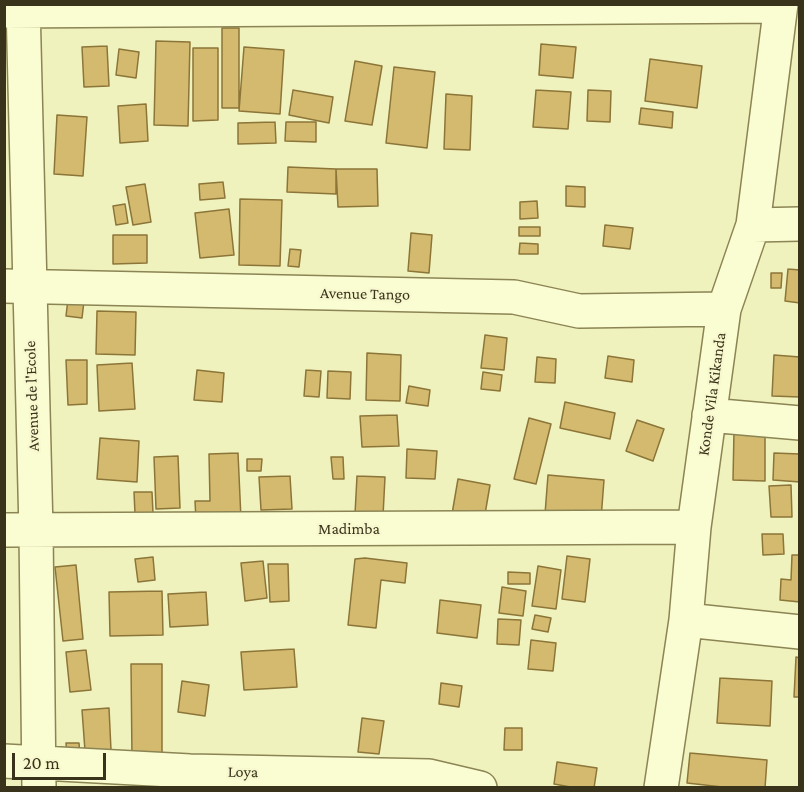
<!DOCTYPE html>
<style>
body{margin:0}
#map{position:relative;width:804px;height:792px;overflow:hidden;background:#f0f2bd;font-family:"Crimson Pro",serif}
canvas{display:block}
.frame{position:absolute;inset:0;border:6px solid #39331b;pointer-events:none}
.scale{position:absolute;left:12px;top:753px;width:94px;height:27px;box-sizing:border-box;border:3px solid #39331b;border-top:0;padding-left:8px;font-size:18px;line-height:21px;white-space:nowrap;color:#39331b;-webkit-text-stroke:4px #f7f8cd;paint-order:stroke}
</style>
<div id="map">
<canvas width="804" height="792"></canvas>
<div class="frame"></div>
<div class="scale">20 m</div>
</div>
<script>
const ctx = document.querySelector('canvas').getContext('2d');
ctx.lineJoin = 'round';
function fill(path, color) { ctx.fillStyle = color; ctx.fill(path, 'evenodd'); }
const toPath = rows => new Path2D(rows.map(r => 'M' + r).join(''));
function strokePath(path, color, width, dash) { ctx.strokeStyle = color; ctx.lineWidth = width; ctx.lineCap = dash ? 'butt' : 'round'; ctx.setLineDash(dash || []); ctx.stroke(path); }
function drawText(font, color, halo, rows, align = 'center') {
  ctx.font = font + ' "Crimson Pro",serif'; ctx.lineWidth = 4.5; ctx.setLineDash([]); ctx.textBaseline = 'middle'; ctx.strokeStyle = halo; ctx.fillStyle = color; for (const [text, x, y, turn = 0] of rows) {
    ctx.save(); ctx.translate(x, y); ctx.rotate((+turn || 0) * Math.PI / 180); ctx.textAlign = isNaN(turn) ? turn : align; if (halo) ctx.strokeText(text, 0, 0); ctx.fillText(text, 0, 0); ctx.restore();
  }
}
const building = toPath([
 [222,28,239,28,239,108,222,108,222,28],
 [156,41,190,42,188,126,154,125,156,41],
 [541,44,576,47,573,78,539,75,541,44],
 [107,46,109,86,84,87,82,47,107,46],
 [244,47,284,50,280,114,239,111,244,47],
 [193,48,218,48,218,120,193,121,193,48],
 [119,49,139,52,136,78,116,75,119,49],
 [650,59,702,66,697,108,645,101,650,59],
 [355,61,382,66,372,125,345,121,355,61],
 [394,67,435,72,427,148,386,143,394,67],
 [293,90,333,97,329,123,289,115,293,90],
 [536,90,571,92,568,129,533,127,536,90],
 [588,90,611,91,610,122,587,121,588,90],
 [446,94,472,96,470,150,444,149,446,94],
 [146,104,148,141,120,143,118,106,146,104],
 [641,108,673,112,672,128,639,124,641,108],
 [57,115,87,117,83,176,54,174,57,115],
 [275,122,276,143,238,144,238,123,275,122],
 [286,122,316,122,316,142,285,141,286,122],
 [288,167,336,169,336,194,287,192,288,167],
 [336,169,377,169,378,206,338,207,336,169],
 [223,182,225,198,200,200,199,184,223,182],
 [145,184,151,222,133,225,126,187,145,184],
 [566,186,585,187,585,207,566,206,566,186],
 [240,199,282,200,280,266,239,265,240,199],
 [537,201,538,218,520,219,520,202,537,201],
 [125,204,128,223,116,225,113,206,125,204],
 [229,209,234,255,200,258,195,213,229,209],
 [605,225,633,228,630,249,603,246,605,225],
 [519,227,540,227,540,236,519,236,519,227],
 [411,233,432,235,429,273,408,271,411,233],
 [113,235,147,235,147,263,113,264,113,235],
 [520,243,538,244,538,254,519,254,520,243],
 [290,249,301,250,299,267,288,266,290,249],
 [788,269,800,270,800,303,785,301,788,269],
 [771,273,782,273,781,288,771,288,771,273],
 [68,299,84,301,82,318,66,316,68,299],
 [97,311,136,312,135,355,96,354,97,311],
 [485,335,507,338,504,370,481,368,485,335],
 [367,353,401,355,400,401,366,400,367,353],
 [774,355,800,357,800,397,772,396,774,355],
 [608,356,634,360,632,382,605,378,608,356],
 [537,357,556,359,555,383,535,382,537,357],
 [66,360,87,360,87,404,68,405,66,360],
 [132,363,135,409,99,411,97,365,132,363],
 [197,370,224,373,222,402,194,400,197,370],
 [306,370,321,371,319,397,304,396,306,370],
 [328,371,351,372,350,399,327,398,328,371],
 [483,372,502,375,500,391,481,389,483,372],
 [409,386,430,390,428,406,406,403,409,386],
 [565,402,615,413,610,439,560,428,565,402],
 [397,415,399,446,362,447,360,416,397,415],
 [529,418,551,424,536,484,514,479,529,418],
 [637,420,664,429,653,461,626,451,637,420],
 [734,431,765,432,765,481,733,480,734,431],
 [100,438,139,441,137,482,97,479,100,438],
 [407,449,437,451,435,479,406,478,407,449],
 [238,453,241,519,196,520,195,501,210,501,209,454,238,453],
 [774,453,800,454,800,482,773,480,774,453],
 [178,456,180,508,156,509,154,457,178,456],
 [331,457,343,457,344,479,333,479,331,457],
 [247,459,262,459,261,471,247,471,247,459],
 [548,475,604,480,601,519,545,514,548,475],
 [290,476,292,509,261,510,259,477,290,476],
 [357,476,385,477,383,516,355,514,357,476],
 [458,479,490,485,484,520,452,514,458,479],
 [791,485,792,517,771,517,769,486,791,485],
 [134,492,152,492,153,513,135,514,134,492],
 [762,534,783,534,784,554,763,555,762,534],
 [792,555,800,555,800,602,780,600,781,579,791,580,792,555],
 [567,556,590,559,585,602,562,599,567,556],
 [153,557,155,580,138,582,135,559,153,557],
 [365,558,407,563,405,583,381,580,376,628,348,625,355,559,365,558],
 [263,561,267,598,245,601,241,563,263,561],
 [268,564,288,564,289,601,270,602,268,564],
 [76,565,83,639,63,641,55,567,76,565],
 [538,566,561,570,556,609,532,606,538,566],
 [508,572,530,573,530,584,508,584,508,572],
 [502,587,526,591,523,616,499,613,502,587],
 [162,591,163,635,110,636,109,592,162,591],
 [206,592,208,625,170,627,168,594,206,592],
 [440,600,481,605,477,638,437,633,440,600],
 [535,615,551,618,548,632,532,629,535,615],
 [498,619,521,620,519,645,497,644,498,619],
 [531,640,556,643,553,671,528,669,531,640],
 [294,649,297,687,244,690,241,652,294,649],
 [86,650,91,690,70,692,66,652,86,650],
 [796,657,800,658,800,697,794,697,796,657],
 [131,664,162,664,162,760,132,760,131,664],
 [720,678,772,681,770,726,717,723,720,678],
 [182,681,209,685,205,716,178,712,182,681],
 [441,683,462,686,459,707,439,704,441,683],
 [109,708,111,750,85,751,82,710,109,708],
 [362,718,384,721,379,754,358,752,362,718],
 [505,728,522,728,522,750,504,750,505,728],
 [66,743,79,743,80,756,67,756,66,743],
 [690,753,767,760,765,788,731,788,687,783,690,753],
 [557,762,597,768,594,788,576,788,554,784,557,762]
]);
const minor = toPath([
 [23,4,36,531,39,788],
 [4,11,780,6],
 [753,225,800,224],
 [4,286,514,297,579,311,724,309],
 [709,415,800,423],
 [4,530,694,527],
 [686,620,800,632],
 [4,761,190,771,429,776,480,788],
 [661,788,686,620,694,527,724,309,753,225,781,4]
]);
const streetNames = [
 ["Avenue Tango",365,294,1],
 ["Konde Vila Kikanda",712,394,-82],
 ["Avenue de l'Ecole",32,396,-92],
 ["Madimba",349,529],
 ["Loya",243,772,1]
];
fill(building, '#d3ba6f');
strokePath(building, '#8c7538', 1.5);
strokePath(minor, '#8b8454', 36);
strokePath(minor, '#fafcd1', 33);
drawText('16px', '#39331b', '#f7f8cd', streetNames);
</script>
